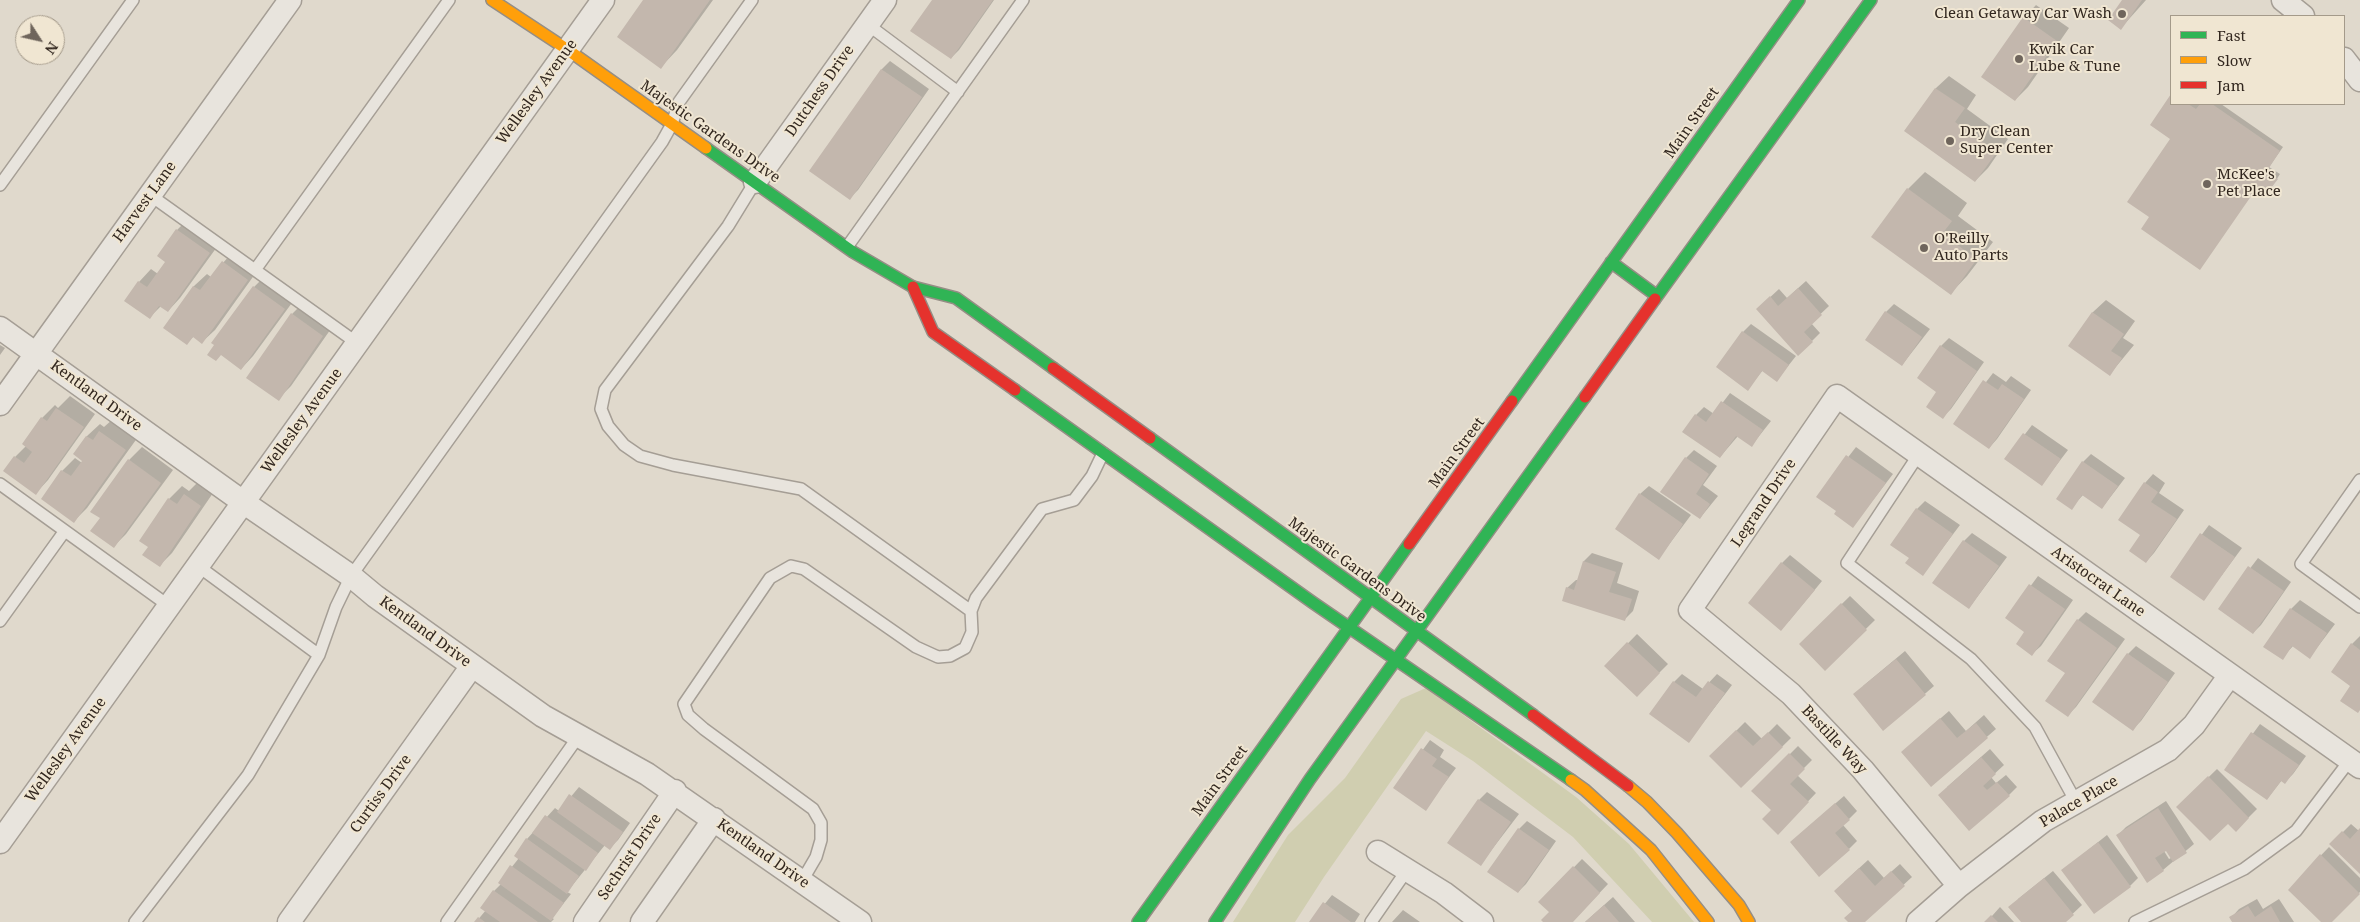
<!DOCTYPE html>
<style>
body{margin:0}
#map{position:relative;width:2360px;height:922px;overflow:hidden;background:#e0d9cc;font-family:"Noto Serif",serif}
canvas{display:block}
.legend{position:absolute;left:2170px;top:15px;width:175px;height:90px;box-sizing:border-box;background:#f0e6d2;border:1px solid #a49a8a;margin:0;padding:6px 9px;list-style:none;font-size:15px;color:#32271f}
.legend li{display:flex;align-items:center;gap:10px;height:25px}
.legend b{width:25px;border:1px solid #a49a8a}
.north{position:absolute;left:15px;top:15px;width:50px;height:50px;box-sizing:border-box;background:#f0e6d2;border:1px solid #a49a8a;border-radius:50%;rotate:125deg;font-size:14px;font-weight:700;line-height:20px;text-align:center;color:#32271f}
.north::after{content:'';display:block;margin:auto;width:18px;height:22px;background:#6f655c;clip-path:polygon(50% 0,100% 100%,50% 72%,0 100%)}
</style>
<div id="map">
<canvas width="2360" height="922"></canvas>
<ul class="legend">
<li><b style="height:6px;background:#30b455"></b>Fast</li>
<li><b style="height:6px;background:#ff9f0a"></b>Slow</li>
<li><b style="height:6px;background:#e5322d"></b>Jam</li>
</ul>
<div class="north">N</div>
</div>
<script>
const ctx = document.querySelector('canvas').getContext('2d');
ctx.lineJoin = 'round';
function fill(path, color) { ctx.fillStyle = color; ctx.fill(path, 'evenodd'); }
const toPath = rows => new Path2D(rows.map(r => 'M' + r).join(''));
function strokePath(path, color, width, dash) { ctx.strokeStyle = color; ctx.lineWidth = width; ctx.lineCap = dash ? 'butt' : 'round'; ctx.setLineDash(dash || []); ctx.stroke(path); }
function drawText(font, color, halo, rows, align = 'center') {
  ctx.font = font + ' "Noto Serif",serif'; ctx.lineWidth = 4; ctx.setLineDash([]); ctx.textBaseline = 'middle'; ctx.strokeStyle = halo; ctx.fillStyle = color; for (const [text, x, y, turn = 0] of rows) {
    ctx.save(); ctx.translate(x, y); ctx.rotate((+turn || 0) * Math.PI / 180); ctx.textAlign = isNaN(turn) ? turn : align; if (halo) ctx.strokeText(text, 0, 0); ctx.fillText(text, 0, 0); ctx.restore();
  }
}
const green = toPath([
 [1426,688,1576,797,1629,844,1694,922,1652,922,1573,837,1473,761,1426,731,1324,877,1295,922,1233,922,1288,835,1345,778,1401,699]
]);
const shadow = toPath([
 [645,0,713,0,677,50,661,67],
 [933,0,994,0,959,50,951,58],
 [2124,0,2146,0,2121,28],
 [2036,5,2069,28,2028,87,2015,100,2024,18],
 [890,61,929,89,858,190,850,198,811,171,882,69],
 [1949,76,1976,95,1967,109,2008,139,1988,168,1975,181,1906,131,1936,88],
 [2171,96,2171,104,2200,105,2221,104,2283,147,2269,167,2280,174,2269,191,2256,188,2151,217,2172,139,2151,125],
 [1925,172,1967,203,1958,216,1993,242,1967,276,1951,293,1908,189],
 [190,217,222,240,180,298,168,311,161,306,150,317,139,282,151,269,158,274,167,261,159,256,177,230],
 [235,249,260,267,215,330,202,342,194,336,187,343,165,328,194,286,207,274,211,277],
 [267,274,297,296,253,356,241,369,213,343,254,287],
 [1806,281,1829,306,1811,323,1820,333,1812,341,1766,301,1779,289,1787,298],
 [2106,300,2135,321,2123,338,2134,345,2110,374,2070,346,2093,312],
 [305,301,335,323,291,386,278,399,292,314],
 [1894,304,1930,329,1902,365,1886,312],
 [1751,324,1796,356,1777,380,1763,370,1748,389,1743,332],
 [1949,338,1984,362,1951,409,1943,417,1938,391,1941,346],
 [0,345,5,348,0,355],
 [1993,373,2006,382,2011,376,2031,390,1997,439,1989,448,1954,424],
 [1730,393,1771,421,1752,445,1738,436,1720,457,1696,415,1704,407,1714,414],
 [70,396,95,414,48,480,36,493,15,457,26,446,42,418,55,405,58,408],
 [113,419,138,437,87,508,74,521,43,498,62,471,75,458,82,463,84,461,75,454,87,436,100,424,104,427],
 [2032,425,2068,450,2042,484,2006,459],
 [142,447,173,470,126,534,113,547,102,518,129,460],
 [1856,447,1893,474,1853,526,1838,511,1818,496],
 [1694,450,1717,466,1703,485,1718,496,1700,518,1686,458],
 [2091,454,2125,478,2102,508,2083,495,2071,508,2083,462],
 [2153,474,2165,483,2159,493,2184,510,2154,553,2146,562,2142,535,2145,483],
 [198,482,213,493,172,553,159,566,149,547,169,499,182,486,189,491],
 [1649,486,1691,515,1659,558,1640,494],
 [1925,501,1960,525,1923,574,1911,558,1917,509],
 [2209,525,2242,548,2204,599,2171,576],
 [1972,533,2007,557,1969,608,1964,541],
 [1592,553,1623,563,1617,583,1639,591,1633,611,1624,620,1567,588,1576,580,1578,580,1584,561],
 [1790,555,1822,581,1789,621,1782,563],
 [2258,558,2291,582,2261,625,2253,633,2219,609],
 [2038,576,2073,600,2041,646,2032,654,2026,631,2007,618],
 [1850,596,1875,620,1825,669,1801,644],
 [2300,600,2335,624,2310,657,2293,646,2282,658,2265,646,2291,609],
 [2086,612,2125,639,2076,707,2068,715,2067,673,2078,620],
 [1637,634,1668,664,1637,695,1606,666],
 [2360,636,2360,709,2352,685,2352,644],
 [2136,646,2175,673,2141,721,2133,729,2128,654],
 [1905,651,1934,686,1884,729,1863,686],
 [1682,674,1703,689,1717,674,1732,685,1689,741,1674,682],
 [1949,711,1966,731,1984,715,1996,729,1931,785,1911,744],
 [1745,722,1762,739,1777,724,1791,738,1741,787,1711,756],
 [2260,724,2306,756,2293,774,2285,782,2282,780,2267,799,2226,770],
 [1430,740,1444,750,1440,757,1456,768,1425,809,1395,788],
 [1798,746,1812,760,1797,775,1816,793,1778,833,1772,810,1753,791],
 [1990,749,2004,765,1991,777,1996,783,2006,775,2017,787,2009,795,1947,787],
 [2217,769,2257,809,2236,830,2228,822,2178,807],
 [579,787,630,823,618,840,610,848,605,845,567,892,571,894,552,918,554,919,551,922,476,922,486,910,494,891,501,884,499,883,519,858,527,839,555,808,559,811],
 [1487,792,1519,814,1480,865,1479,800],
 [1844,796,1857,811,1843,825,1857,841,1849,849,1800,834],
 [2166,801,2194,844,2163,870,2118,835,2126,827],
 [2166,849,2171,858,2169,859,2164,851],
 [1527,821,1556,841,1526,884,1518,892,1519,829],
 [2351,824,2359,831,2360,830,2360,873,2331,844],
 [2107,835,2138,878,2130,886,2063,870],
 [2329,847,2360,878,2360,892,2330,922,2323,922,2304,873],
 [1582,859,1608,884,1572,922,1544,922,1551,912,1540,902],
 [1868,860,1884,878,1900,864,1912,877,1863,922,1849,922,1854,911,1844,882],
 [2053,871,2082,905,2064,922,2022,922,2018,899],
 [1332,895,1360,914,1355,922,1310,922],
 [1613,897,1635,922,1585,922],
 [2257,899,2263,909,2279,899,2294,922,2234,922,2231,918,2239,909],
 [2000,907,2014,922,1985,922,1992,916],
 [1403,910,1420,922,1392,922]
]);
const building = toPath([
 [643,0,710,0,661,69,617,37],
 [932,0,993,0,951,59,910,31],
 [2122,0,2142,0,2121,30,2108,20],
 [2023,17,2057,41,2015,101,1981,77],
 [881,69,922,97,850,200,809,171],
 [1935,88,1965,108,1955,122,1997,152,1975,182,1904,131],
 [2171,94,2171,104,2188,104,2196,109,2200,104,2212,104,2280,151,2267,171,2278,179,2265,196,2256,189,2200,270,2141,229,2149,217,2127,202,2170,139,2150,125],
 [1907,188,1952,221,1942,234,1977,259,1951,295,1871,237],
 [176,229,210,253,168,312,159,306,150,319,124,301,138,281,147,287,165,262,157,256],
 [222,261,248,280,202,344,193,337,187,345,163,328,193,286,200,290],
 [253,286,285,309,241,370,221,355,216,361,207,355,214,345,211,343],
 [1798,288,1822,315,1804,332,1813,342,1798,356,1756,309,1770,296,1778,306],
 [1885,311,1922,337,1902,366,1865,340],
 [2092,312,2124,334,2111,351,2122,358,2110,376,2068,346],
 [291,313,323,336,279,401,246,378],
 [1742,331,1789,365,1777,382,1762,371,1748,391,1716,367],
 [1940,345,1977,371,1943,419,1926,407,1936,392,1917,378],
 [1983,380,1998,390,2002,384,2024,399,1989,449,1953,424],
 [1721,401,1763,430,1752,447,1736,436,1720,458,1682,432,1695,414,1706,422],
 [56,408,84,427,36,495,3,471,14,456,24,463,32,452,22,444,41,417,47,421],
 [99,431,126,450,74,523,41,499,61,470,71,476,82,461,73,454,86,436,93,440],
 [2023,433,2061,459,2042,486,2004,459],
 [1846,455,1886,483,1853,528,1834,514,1836,511,1816,497],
 [1685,457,1709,474,1696,494,1710,504,1700,519,1660,492],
 [128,459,161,483,114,548,90,531,100,518,90,512],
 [2082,461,2118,486,2102,509,2082,495,2072,510,2056,499],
 [2144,482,2158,492,2151,502,2177,519,2146,563,2129,551,2140,535,2118,520],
 [1639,493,1683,524,1659,560,1615,529],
 [184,494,201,506,160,567,142,555,148,547,139,541,168,498,177,504],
 [1916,508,1953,534,1923,576,1905,563,1909,558,1890,545],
 [2200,533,2235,557,2204,601,2170,577],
 [1963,540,1999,566,1969,609,1932,583],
 [1583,561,1616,572,1609,592,1632,599,1625,621,1562,601,1566,587,1574,590],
 [1781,562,1815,590,1781,631,1748,603],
 [2248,566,2284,591,2253,634,2218,609],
 [2029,584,2065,609,2032,656,2016,644,2024,632,2005,618],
 [1841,603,1867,630,1825,671,1799,644],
 [2290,608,2327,633,2310,659,2292,646,2283,660,2263,647],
 [2077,619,2117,648,2068,717,2045,701,2065,673,2047,661],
 [1627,642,1660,673,1637,697,1604,666],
 [2351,643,2360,650,2360,710,2358,713,2340,701,2350,686,2331,672],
 [2127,653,2168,682,2133,731,2092,702],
 [1896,659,1926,695,1883,731,1853,694],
 [1673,681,1696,697,1708,681,1725,693,1689,743,1649,714],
 [1940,718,1957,738,1976,723,1988,738,1931,787,1901,752],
 [1736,730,1753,746,1768,732,1783,747,1741,788,1709,756],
 [2251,732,2299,765,2285,784,2281,781,2267,800,2224,770],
 [1421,748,1437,759,1432,766,1449,777,1426,811,1393,788],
 [1789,753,1805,769,1790,784,1809,802,1778,835,1762,819,1771,810,1751,791],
 [1981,757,1996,774,1983,786,1987,790,1997,782,2010,796,1969,831,1938,795],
 [2208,776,2249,818,2236,832,2228,824,2210,841,2176,807],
 [569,794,623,832,610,850,557,812],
 [1478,799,1511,822,1481,866,1447,843],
 [1835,803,1850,820,1835,833,1850,850,1819,877,1790,842],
 [2158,808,2187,853,2173,862,2166,851,2155,858,2164,871,2147,883,2116,835],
 [545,815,598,853,586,871,532,833],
 [1518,828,1549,850,1518,893,1487,872],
 [2360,828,2360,874,2329,844,2342,831,2350,839],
 [526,838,579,876,567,894,514,856],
 [2098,842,2131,887,2094,914,2061,870],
 [2320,854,2360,894,2332,922,2321,922,2288,890],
 [510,865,564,903,551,921,498,883],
 [1573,866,1600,893,1573,922,1543,922,1541,920,1549,912,1538,902],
 [1859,868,1875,886,1891,871,1905,886,1865,922,1848,922,1844,918,1852,911,1834,891],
 [2044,878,2074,915,2066,922,2021,922,2008,907],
 [493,890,538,922,500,922,480,908],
 [1323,902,1351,922,1309,922],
 [1604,905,1619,922,1585,922],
 [2248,906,2255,917,2271,906,2280,922,2232,922,2229,917],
 [1991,915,1998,922,1984,922],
 [478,917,485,922,474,922]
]);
const lane = toPath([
 [867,24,958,92],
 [755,182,728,226,605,390,601,409,608,426,624,445,640,456,673,465,801,489,971,611,972,632,965,648,950,656,938,657,916,647,804,569,791,566,770,578,684,704,688,715,704,729,813,809,821,823,821,840,816,857,802,881],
 [0,185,133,0],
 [150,195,357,343],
 [847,247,1023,0],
 [255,270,449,0],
 [1919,454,1847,563,1971,659,2035,727,2076,802],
 [2360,480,2301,564,2360,607],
 [0,484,169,606],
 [198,566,319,655],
 [971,611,976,598,1042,509,1074,500,1092,476,1103,453],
 [0,621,64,532],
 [135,922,248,775,319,655,336,607,351,576,662,142,672,124,679,102,752,0],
 [447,922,578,737],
 [1371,922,1407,870],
 [2135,922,2244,869,2296,831,2350,760]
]);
const street = toPath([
 [2283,0,2303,16],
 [2344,59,2360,80],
 [755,182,885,0],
 [0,328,243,502,351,576,375,596,543,716,647,774,860,922],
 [0,404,290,0],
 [0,842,603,0],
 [1378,852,1444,893,1482,922],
 [1959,886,1863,770,1791,694,1690,610,1837,396,2360,767],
 [289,922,472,666],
 [585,922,675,791],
 [642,922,714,819],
 [1918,922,1959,886,2043,821,2168,750,2194,725,2230,675]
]);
const fast = toPath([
 [706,148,853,252,913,287,956,298,1053,368],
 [1611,262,1657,296],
 [1655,299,1871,0],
 [1015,390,1312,602,1571,780],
 [1512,401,1799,0],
 [1150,438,1533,715],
 [1138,922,1409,544],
 [1215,922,1310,779,1585,397]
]);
const slow = toPath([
 [492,0,568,50,706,148],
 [1571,780,1585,790,1651,850,1708,922],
 [1628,786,1647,802,1677,833,1739,905,1749,922]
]);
const jam = toPath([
 [913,287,933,332,1015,390],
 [1053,368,1150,438],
 [1585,397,1655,299],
 [1409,544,1512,401],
 [1533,715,1628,786]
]);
const markers = [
 [2122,14,5,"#6f655c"],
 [2019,59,5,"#6f655c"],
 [1950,141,5,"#6f655c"],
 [2207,184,5,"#6f655c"],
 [1924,248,5,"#6f655c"]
];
const poiNames = [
 ["Clean Getaway Car Wash",2112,14,"right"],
 ["Kwik Car",2029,50],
 ["Lube & Tune",2029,67],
 ["Dry Clean",1960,132],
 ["Super Center",1960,149],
 ["McKee's",2217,175],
 ["Pet Place",2217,192],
 ["O'Reilly",1934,239],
 ["Auto Parts",1934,256]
];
const streetNames = [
 ["Dutchess Drive",820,91,-55],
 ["Wellesley Avenue",537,92,-54],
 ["Main Street",1692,123,-55],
 ["Majestic Gardens Drive",710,132,35],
 ["Harvest Lane",145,202,-54],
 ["Kentland Drive",96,396,36],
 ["Wellesley Avenue",302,421,-54],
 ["Main Street",1457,453,-54],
 ["Legrand Drive",1764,503,-56],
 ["Majestic Gardens Drive",1357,570,36],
 ["Aristocrat Lane",2098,582,35],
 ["Kentland Drive",425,632,36],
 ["Bastille Way",1834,740,47],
 ["Wellesley Avenue",66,750,-54],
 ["Main Street",1220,781,-54],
 ["Curtiss Drive",381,794,-54],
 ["Palace Place",2079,802,-30],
 ["Kentland Drive",763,854,35],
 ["Sechrist Drive",630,857,-56]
];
fill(green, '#d0ceb0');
fill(shadow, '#0003');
fill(building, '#c3b7ad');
strokePath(lane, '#a59e95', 14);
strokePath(street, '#a59e95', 25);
strokePath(fast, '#958e85', 14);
strokePath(slow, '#958e85', 14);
strokePath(jam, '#958e85', 14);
strokePath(lane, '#e8e4dd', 11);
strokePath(street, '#e8e4dd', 22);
strokePath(fast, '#30b455', 11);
strokePath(slow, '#ff9f0a', 11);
strokePath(jam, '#e5322d', 11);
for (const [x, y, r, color] of markers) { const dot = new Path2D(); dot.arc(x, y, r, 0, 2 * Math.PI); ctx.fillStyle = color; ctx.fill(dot); strokePath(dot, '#f0e6d2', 2); }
drawText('15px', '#32271f', '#f0e6d2', poiNames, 'left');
drawText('15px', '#32271f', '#f0e6d2', streetNames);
</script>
